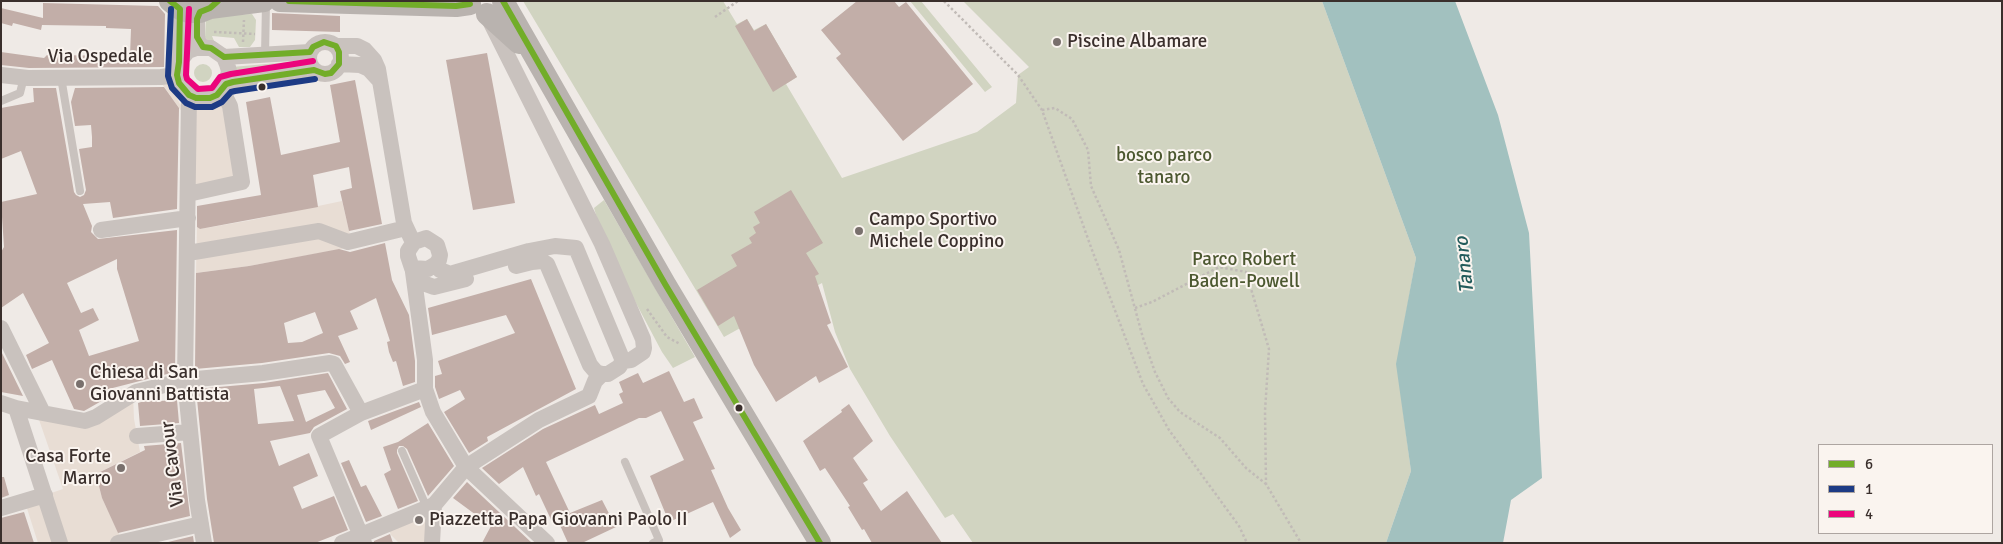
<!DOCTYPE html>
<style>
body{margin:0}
#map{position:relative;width:2003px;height:544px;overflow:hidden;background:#efeae6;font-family:Signika,sans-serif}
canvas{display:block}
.frame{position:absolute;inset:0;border:2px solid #3a2f2c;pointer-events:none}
.legend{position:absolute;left:1818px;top:444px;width:175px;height:90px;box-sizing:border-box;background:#faf4ef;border:1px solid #ada5a1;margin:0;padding:6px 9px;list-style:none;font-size:15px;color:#3a2f2c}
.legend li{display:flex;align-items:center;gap:10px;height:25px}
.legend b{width:25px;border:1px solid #ada5a1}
</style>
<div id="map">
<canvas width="2003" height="544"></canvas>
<div class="frame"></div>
<ul class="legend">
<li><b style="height:6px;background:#72ad29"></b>6</li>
<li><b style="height:6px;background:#1d3b85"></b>1</li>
<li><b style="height:6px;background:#ec047c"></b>4</li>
</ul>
</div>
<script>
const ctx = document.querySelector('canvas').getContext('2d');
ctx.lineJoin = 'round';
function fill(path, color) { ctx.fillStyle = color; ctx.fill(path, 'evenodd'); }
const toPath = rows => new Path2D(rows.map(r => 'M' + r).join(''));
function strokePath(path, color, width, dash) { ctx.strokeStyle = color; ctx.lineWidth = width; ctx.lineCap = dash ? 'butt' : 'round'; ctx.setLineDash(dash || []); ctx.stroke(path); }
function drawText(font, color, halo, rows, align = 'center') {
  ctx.font = font + ' Signika,sans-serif'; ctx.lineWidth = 4; ctx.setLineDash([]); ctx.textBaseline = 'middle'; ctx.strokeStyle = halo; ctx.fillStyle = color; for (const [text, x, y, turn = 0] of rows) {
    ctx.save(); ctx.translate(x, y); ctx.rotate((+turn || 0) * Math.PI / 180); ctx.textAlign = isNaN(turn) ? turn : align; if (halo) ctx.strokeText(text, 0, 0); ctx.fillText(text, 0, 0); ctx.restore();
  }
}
const green = toPath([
 [523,1,723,1,737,24,747,19,754,30,766,24,797,77,786,84,842,178,977,132,1016,103,1018,75,1029,67,963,1,1322,1,1416,258,1397,364,1411,471,1386,543,973,543,953,514,945,518,890,436,850,369,835,332,822,283,724,337],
 [910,1,921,1,992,87,985,92],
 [252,14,256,20,255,40,250,47,239,47,234,38,212,36,216,46,210,45,205,37,206,16],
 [300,61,301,64,232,74,232,67],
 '194 73a9 9 0 1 1 18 0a9 9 0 1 1-18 0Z',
 [604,200,695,357,673,368,662,352,604,243,594,208]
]);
const plaza = toPath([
 [160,81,169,83,180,104,184,107,221,100,237,178,184,190,182,112],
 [342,201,353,247,249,266,196,273,197,227,200,229,252,220],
 [133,394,134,419,140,452,96,474,102,498,121,538,118,543,38,543,25,502,63,489,36,411,71,419],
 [429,511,427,543,399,543,391,535,388,528]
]);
const water = toPath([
 [1322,1,1455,1,1498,115,1529,233,1542,478,1511,500,1503,543,1386,543,1411,471,1396,364,1416,258]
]);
const building = toPath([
 [857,1,894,1,899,7,906,2,973,84,903,141,836,58,841,54,821,30],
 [43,3,158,6,165,14,164,67,29,68,1,65,1,52,44,58,47,55,130,56,131,29,106,28,106,26,42,25,41,30,13,23,12,26,1,23,1,8,43,18],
 [272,13,340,16,340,32,272,30],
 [747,19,754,31,766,24,797,77,773,92,735,26],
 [487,53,515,203,473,210,446,60],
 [355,80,382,224,349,231,340,191,352,188,349,167,313,175,318,207,200,229,197,227,197,206,261,195,246,102,270,97,281,155,340,142,330,85],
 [164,87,179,108,177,209,113,218,110,202,83,204,92,226,91,232,98,239,177,230,175,372,101,391,105,399,84,411,74,409,52,360,32,369,26,355,49,343,23,293,1,308,1,252,4,247,1,202,37,194,21,151,1,159,1,108,34,102,33,88,56,88,74,192,76,195,80,197,84,195,86,190,79,149,92,147,92,137,91,125,75,126,71,102,75,88],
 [117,259,117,269,139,341,89,356,79,330,99,320,93,308,81,313,67,283],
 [791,190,823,243,806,253,819,274,815,276,831,323,827,325,848,367,819,383,816,376,776,402,754,365,734,316,718,326,697,290,737,266,731,255,752,243,749,238,756,233,753,227,760,223,754,212],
 [385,243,392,280,409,315,415,361,415,382,403,386,396,361,393,362,389,352,387,342,390,341,376,298,350,311,358,329,338,336,350,362,345,364,340,356,329,353,262,363,195,369,196,273,249,266,339,249,350,252],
 [315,312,323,333,302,342,288,343,284,323],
 [531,279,576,389,487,437,488,441,469,453,444,412,465,399,460,390,439,399,435,387,435,376,442,374,438,361,515,333,506,315,432,335,428,308],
 [1,351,23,396,1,392],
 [669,371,684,402,694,398,703,418,693,422,715,469,711,470,728,508,741,530,730,538,713,502,669,522,650,476,684,460,661,411,646,418,639,418,546,462,570,513,602,500,616,527,582,543,568,543,559,523,554,526,539,494,536,496,523,467,499,484,482,468,543,429,595,405,599,414,623,403,619,394,623,392,619,382,638,373,643,383],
 [328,373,347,409,314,427,310,433,270,441,279,466,309,453,318,476,293,487,302,509,334,496,348,530,315,543,214,543,207,499,196,389,264,383],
 [280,386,294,421,258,424,254,389],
 [325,390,335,408,306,422,297,395],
 [160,396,160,401,177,400,179,423,140,426,138,403],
 [419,402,421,407,371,430,368,421],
 [849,404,873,441,853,458,868,480,863,483,881,511,907,491,942,543,872,543,864,529,862,530,848,507,850,506,825,468,820,471,803,441,842,412,841,410],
 [428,423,454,466,428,496,407,449,403,446,399,446,397,450,397,453,418,501,398,509,384,474,391,470,383,447,398,442],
 [181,443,190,516,118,533,102,498,96,474,145,450,144,446],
 [349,460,361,487,366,485,382,516,366,522,341,463],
 [1,477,4,477,9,495,1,498],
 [467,482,532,543,482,543,491,526,453,498],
 [24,512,34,543,1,543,1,518],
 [390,534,393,543,374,543,374,541],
 [193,536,194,543,164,543]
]);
const path = toPath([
 [944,1,1018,75,1042,110,1092,250,1143,384,1169,430,1239,526,1247,543],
 [715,17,738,1],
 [214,32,255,34],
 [243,42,244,20],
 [1042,110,1055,108,1072,119,1088,150,1091,186,1119,250,1143,338,1155,372,1168,398,1180,412,1220,438,1246,468,1266,484],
 [1135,308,1152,302,1219,267,1246,272,1269,349,1265,411,1266,484,1301,543],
 [647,309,667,337,680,344]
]);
const lane = toPath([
 [265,55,266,3],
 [61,77,80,191],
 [1,101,20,93,24,77],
 [402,451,427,508],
 [625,462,659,540,653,543]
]);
const street = toPath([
 [200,12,197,19,197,37,199,43,203,47],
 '309 58a16 16 0 1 1 32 0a16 16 0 1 1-32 0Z',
 [336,46,357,46,365,50,374,60,378,69,380,81,369,69,360,65,339,64],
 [224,57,310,52],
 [179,62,188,51,196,48,211,48,224,57,227,64,229,71,226,84,217,95,203,99,189,95,179,83,177,75,179,62,180,9],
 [1,75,28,78,161,77,177,75],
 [380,81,404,223,411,238],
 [226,84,314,70],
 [189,95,185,380,197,500,204,543],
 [188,194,242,182,230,106,222,90],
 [101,230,188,218],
 [188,253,319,231,348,242,406,228],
 [436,264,440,270,450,274,529,251,555,246,576,248,623,361,631,360,643,352,644,348,643,339,602,244,491,23],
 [516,266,532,262,542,261,547,264,590,365,596,372,602,374,608,374,619,367,623,361],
 [412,268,428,269,436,264,439,260,440,255,437,245,426,238,414,242,408,251,408,256,412,268,420,282,434,287,466,279],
 [413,272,425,360,425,389,433,412,466,467,547,543],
 [1,328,42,411],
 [1,403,16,408,85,421,96,417,136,392,185,380,263,373,330,363,334,364,361,413],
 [16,408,60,543],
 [137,436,190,432],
 [1,508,45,495],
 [118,543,201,524],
 [342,543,434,505,466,467,539,420,589,396,595,381,602,374],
 [364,543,319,436,361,413,425,389],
 [432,543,434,505]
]);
const secondary = toPath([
 [170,1,180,9,189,12,200,12,210,8,218,1],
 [280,1,456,6,470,4],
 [503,1,665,284,820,543],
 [210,8,264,1],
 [487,14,519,43]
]);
const bus1 = toPath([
 [170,1,180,9,179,62,177,75,179,83,189,95,196,98,210,98,217,95,226,84,233,82,314,70,325,74,331,73,339,64,339,52,336,46,324,42,313,47,310,52,224,57,211,48,203,47,197,37,197,19,200,12,210,8,218,1],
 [289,1,456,6,470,4],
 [503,1,665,284,820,543]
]);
const bus2 = toPath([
 [171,9,168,76,172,88,186,103,195,107,212,107,222,102,231,92,235,91,315,79]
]);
const bus3 = toPath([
 [189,9,186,75,187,79,198,89,212,88,220,77,231,74,313,61]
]);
const markers = [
 [1057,42,5,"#79706d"],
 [262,87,4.5,"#3a2f2c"],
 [859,231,5,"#79706d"],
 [80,384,5,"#79706d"],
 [739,408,4.5,"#3a2f2c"],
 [121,468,5,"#79706d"],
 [419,520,5,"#79706d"]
];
const poiNames = [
 ["Piscine Albamare",1067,42],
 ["Campo Sportivo",869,220],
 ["Michele Coppino",869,242],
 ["Chiesa di San",90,373],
 ["Giovanni Battista",90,395],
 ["Casa Forte",111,457,"right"],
 ["Marro",111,479,"right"],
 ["Piazzetta Papa Giovanni Paolo II",429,520]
];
const streetNames = [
 ["Via Ospedale",100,57],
 ["Via Cavour",173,464,-97]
];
const parkNames = [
 ["bosco parco",1164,156],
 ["tanaro",1164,178],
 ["Parco Robert",1244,260],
 ["Baden-Powell",1244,282]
];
const waterNames = [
 ["Tanaro",1465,265,-96]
];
fill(green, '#d1d4c1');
fill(plaza, '#e8ddd4');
fill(water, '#a2c1bf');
fill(building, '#c2aea8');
strokePath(path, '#c1bbb7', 2.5, [2.5, 2.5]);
strokePath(lane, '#c9c2be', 8);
strokePath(street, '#c9c2be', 16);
strokePath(secondary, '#b9b3af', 22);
strokePath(bus1, '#72ad29', 6);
strokePath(bus2, '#1d3b85', 6);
strokePath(bus3, '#ec047c', 6);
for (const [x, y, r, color] of markers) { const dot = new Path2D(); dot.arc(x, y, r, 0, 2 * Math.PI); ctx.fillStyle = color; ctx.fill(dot); strokePath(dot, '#faf4ef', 2); }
drawText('19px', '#3a2f2c', '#faf4ef', poiNames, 'left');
drawText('19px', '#3a2f2c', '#faf4ef', streetNames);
drawText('19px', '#4c5830', '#faf4ef', parkNames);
drawText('italic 20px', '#225b5b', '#faf4ef', waterNames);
</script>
